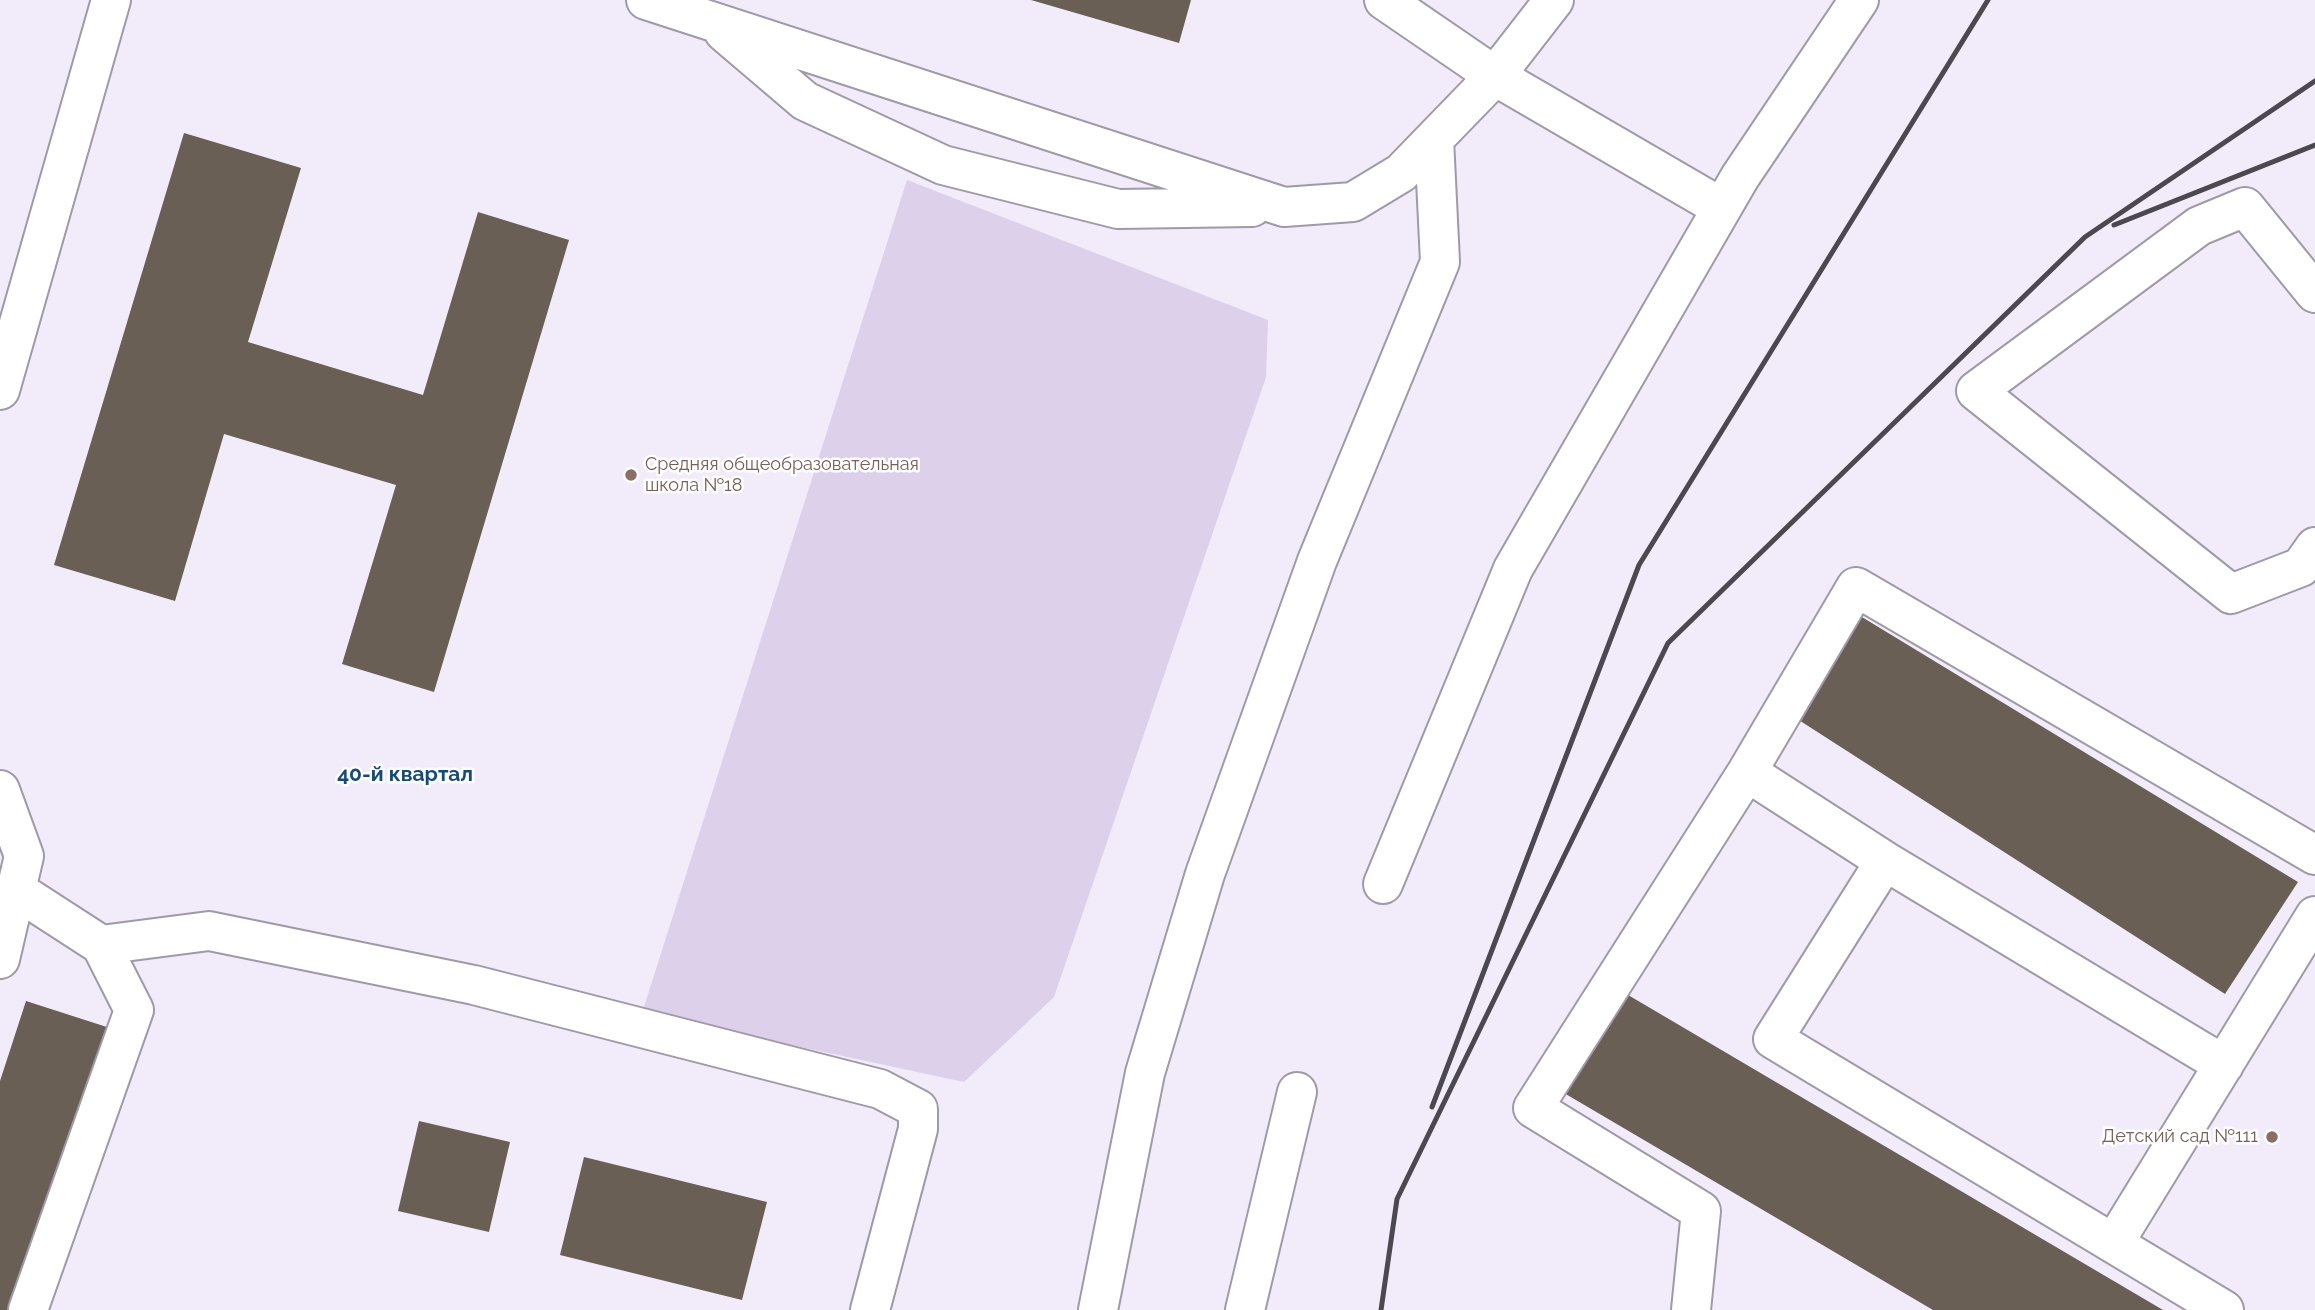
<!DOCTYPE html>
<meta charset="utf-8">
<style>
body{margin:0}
canvas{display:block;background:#f2ebfa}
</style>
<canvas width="2315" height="1310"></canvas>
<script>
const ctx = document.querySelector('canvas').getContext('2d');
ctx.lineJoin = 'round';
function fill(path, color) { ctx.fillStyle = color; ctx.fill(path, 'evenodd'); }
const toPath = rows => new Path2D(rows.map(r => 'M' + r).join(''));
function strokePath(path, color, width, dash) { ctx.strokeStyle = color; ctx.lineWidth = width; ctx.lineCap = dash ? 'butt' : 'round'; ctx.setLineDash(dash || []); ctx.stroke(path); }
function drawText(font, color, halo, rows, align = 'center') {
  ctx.font = font + ' Raleway,sans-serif'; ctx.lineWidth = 5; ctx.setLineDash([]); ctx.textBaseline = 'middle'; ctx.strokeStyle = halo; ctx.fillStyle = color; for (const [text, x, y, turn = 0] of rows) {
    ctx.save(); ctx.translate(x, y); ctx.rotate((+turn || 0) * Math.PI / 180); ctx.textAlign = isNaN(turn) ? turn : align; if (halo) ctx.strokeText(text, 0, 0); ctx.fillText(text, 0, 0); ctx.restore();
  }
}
const green = toPath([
 [907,180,1268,320,1266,377,1054,997,964,1082,642,1013]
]);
const building = toPath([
 [1031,0,1191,0,1179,43],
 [184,133,301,168,248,342,423,395,478,212,569,240,434,692,342,664,396,485,224,434,175,601,54,565],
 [1852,611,2298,882,2225,994,1791,715],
 [1623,992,2163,1310,1933,1310,1564,1093],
 [26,1001,113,1029,21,1310,0,1310,0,1081],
 [419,1121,510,1142,489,1232,398,1211],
 [584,1157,767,1202,742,1300,560,1255]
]);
const minor = toPath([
 [646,0,1284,207,1353,202,1401,173,1495,76,1554,0],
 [1384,0,1495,76,1722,208],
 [724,32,805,101,943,165,1118,209,1252,207],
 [2315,293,2245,207,2199,226,1976,391,2231,594,2301,567,2315,547],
 [0,390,111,0],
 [1747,772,1885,861,1773,1039,2224,1310],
 [0,790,24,856,0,959],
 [1885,861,2224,1065],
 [1383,884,1513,569,1740,177,1859,0],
 [16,890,101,945,134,1010,28,1310],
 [101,945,209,931,474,985,880,1089,918,1109,918,1129,870,1310],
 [2114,1243,2315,916],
 [1098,1310,1145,1073,1205,874,1317,561,1440,262,1434,139],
 [1245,1310,1297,1092],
 [1691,1310,1701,1211,1533,1108,1747,772,1856,587,2315,855]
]);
const rail = toPath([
 [2114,225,2315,145],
 [1432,1107,1639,565,1988,0],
 [1381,1310,1397,1199,1668,643,2085,237,2315,81]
]);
const markers = [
 [631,475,7,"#8d6e63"],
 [2272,1137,7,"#8d6e63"]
];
const educationNames = [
 ["Средняя общеобразовательная",645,465],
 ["школа №18",645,486],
 ["Детский сад №111",2258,1137,"right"]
];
const quarterNames = [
 ["40-й квартал",405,775]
];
fill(green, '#ddd0ea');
fill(building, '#695f54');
strokePath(minor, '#a099a7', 42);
strokePath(minor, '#fff', 38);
strokePath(rail, '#4b484f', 5);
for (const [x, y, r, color] of markers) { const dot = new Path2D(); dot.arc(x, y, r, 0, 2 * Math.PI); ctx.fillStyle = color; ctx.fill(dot); strokePath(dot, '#fff', 2.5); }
drawText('18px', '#785e54', '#fff', educationNames, 'left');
drawText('bold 21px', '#134b7c', '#fff', quarterNames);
</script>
